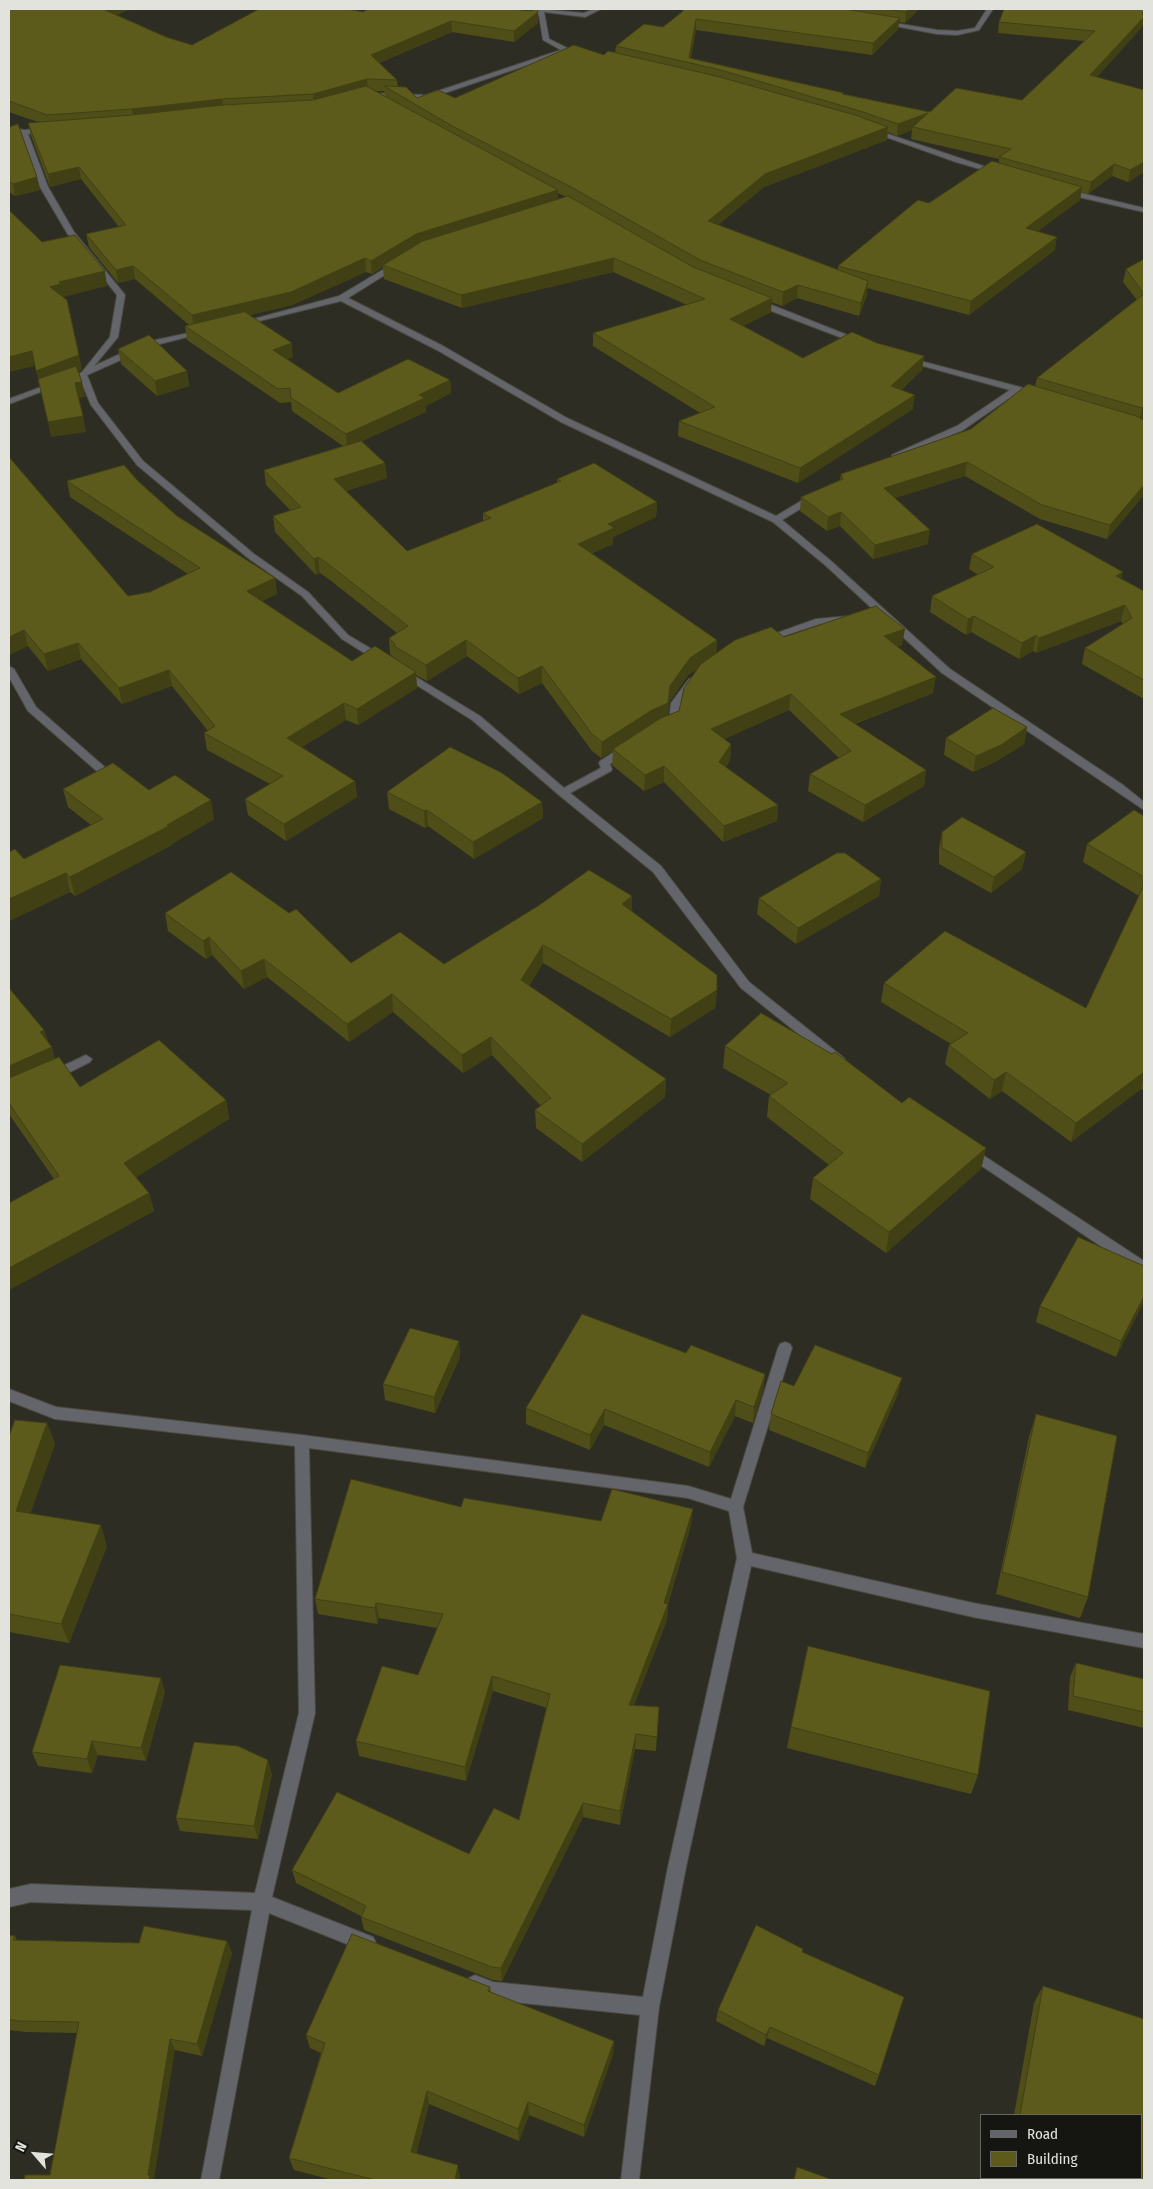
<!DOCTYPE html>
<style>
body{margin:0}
#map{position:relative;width:1153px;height:2189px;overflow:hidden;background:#2d2d23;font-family:"Fira Sans Condensed",sans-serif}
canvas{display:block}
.frame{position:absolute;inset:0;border:10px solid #e3e3dd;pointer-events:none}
.legend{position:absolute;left:980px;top:2114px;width:162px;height:65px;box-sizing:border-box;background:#151511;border:1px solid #676763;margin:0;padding:6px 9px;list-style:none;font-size:15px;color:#e3e3dd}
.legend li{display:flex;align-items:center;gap:10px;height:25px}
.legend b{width:25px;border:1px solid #676763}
.north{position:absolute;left:10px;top:2129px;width:50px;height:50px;-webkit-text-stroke:4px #151511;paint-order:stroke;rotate:297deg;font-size:14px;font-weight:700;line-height:20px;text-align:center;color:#e3e3dd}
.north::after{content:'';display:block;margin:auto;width:18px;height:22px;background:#e3e3dd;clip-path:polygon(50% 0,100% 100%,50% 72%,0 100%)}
</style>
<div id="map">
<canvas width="1153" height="2189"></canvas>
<div class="frame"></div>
<ul class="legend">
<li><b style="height:6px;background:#64656a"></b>Road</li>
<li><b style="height:14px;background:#5c5b1c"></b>Building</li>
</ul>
<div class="north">N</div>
</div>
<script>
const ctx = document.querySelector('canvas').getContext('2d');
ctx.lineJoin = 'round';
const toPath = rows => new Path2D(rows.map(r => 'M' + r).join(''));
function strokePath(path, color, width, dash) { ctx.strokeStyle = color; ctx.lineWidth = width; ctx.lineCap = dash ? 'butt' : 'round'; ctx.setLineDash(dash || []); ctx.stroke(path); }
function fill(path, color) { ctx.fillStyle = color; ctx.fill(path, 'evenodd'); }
const street = toPath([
 [539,9,584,13,594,9,601,9,585,17,544,12,549,39,569,49,569,51,427,99,367,97,364,95,367,93,426,95,561,50,543,40,539,15,533,14,539,9],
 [987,9,993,9,979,30,957,35,937,34,879,23,882,21,937,30,957,31,975,28,987,9],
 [9,127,24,130,47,128,50,130,28,134,48,187,74,232,125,295,118,337,94,366,146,342,203,330,207,332,152,346,87,375,98,403,143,461,254,554,308,592,348,635,385,657,385,661,377,661,342,639,302,596,248,558,137,465,91,405,80,379,77,379,73,377,82,372,110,337,117,295,67,233,40,187,21,133,9,131,9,127],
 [869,129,873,129,1001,172,997,174,956,162,869,131,869,129],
 [1064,189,1144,208,1144,212,1061,193,1060,191,1064,189],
 [394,263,401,265,348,298,443,346,567,418,776,516,811,495,817,495,817,499,782,520,831,561,950,669,1123,785,1144,802,1144,810,942,673,825,565,773,522,561,422,437,350,341,301,239,326,235,324,339,296,394,263],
 [753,300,759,300,865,342,858,344,753,304,753,300],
 [905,357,1020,387,1040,395,1036,398,1018,392,963,430,898,459,892,459,892,455,957,426,1010,390,905,361,905,357],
 [52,383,59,385,9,404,9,399,52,383],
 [850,616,853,617,853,621,820,624,765,642,760,639,816,619,850,616],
 [9,666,14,669,36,707,115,776,116,778,115,780,107,780,28,711,9,677,9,666],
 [403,669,480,716,564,788,601,768,599,763,600,761,622,747,630,747,630,751,610,764,612,769,611,771,570,793,661,866,749,982,844,1058,846,1061,844,1064,836,1064,741,988,653,872,559,795,472,720,399,674,398,672,403,669],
 [693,678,698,681,681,703,679,723,673,727,665,727,664,725,669,721,671,703,689,679,693,678],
 [86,1055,92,1059,90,1062,56,1079,48,1079,46,1076,48,1073,86,1055],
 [969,1146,1144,1261,1144,1273,1139,1272,964,1154,963,1151,964,1148,969,1146],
 [785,1342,790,1344,792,1348,743,1507,752,1553,973,1603,1144,1634,1144,1648,973,1617,751,1566,686,1867,659,2007,639,2180,621,2180,640,2015,493,2000,469,1990,466,1984,469,1978,475,1975,493,1982,643,1997,668,1867,737,1558,729,1511,688,1498,309,1448,315,1713,272,1897,373,1937,376,1943,373,1949,367,1952,269,1913,219,2180,201,2180,252,1910,31,1902,9,1907,9,1889,31,1884,255,1893,299,1713,295,1446,55,1419,9,1401,9,1389,56,1407,302,1435,688,1486,731,1499,778,1348,780,1344,785,1342]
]);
const wall = toPath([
 [9,9,117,15,166,37,192,45,363,12,368,9,538,9,538,23,514,42,452,32,379,63,397,80,398,87,417,98,455,98,604,55,615,53,616,46,663,27,682,12,684,9,919,9,905,23,899,22,898,29,872,55,696,30,691,58,844,94,930,112,1022,100,1084,41,998,33,999,22,1144,9,1144,25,1143,24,1142,27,1097,77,1144,172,1128,182,1112,176,1088,194,1081,192,1080,200,1038,231,1055,250,969,315,867,288,867,295,859,316,797,298,782,306,771,302,771,312,743,326,803,358,877,343,924,356,922,370,901,390,913,409,798,483,678,436,679,421,700,413,593,346,593,333,687,305,613,272,462,308,384,279,383,267,372,274,366,272,292,305,250,315,293,357,287,359,338,393,450,380,451,393,426,406,426,412,362,441,385,463,387,478,346,491,407,551,483,521,483,513,557,483,557,479,657,502,656,517,613,537,613,544,592,553,717,640,716,654,784,637,902,645,897,647,933,693,855,724,926,770,924,786,863,822,808,791,810,774,839,758,789,710,724,739,731,744,730,760,726,767,778,805,777,821,723,842,664,782,644,791,612,765,613,751,601,758,592,751,542,683,519,694,467,656,427,681,416,675,417,688,358,725,346,720,302,747,355,781,357,797,286,841,248,815,245,799,270,784,207,750,204,733,208,731,172,686,122,704,81,659,48,671,28,646,9,655,9,457,128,596,150,592,188,574,70,497,67,481,138,481,177,516,275,578,277,594,262,601,352,661,395,659,390,654,389,638,397,633,330,580,320,573,316,575,275,532,273,516,291,511,266,485,264,470,343,446,292,411,291,402,280,403,187,340,185,326,189,325,135,279,118,283,89,247,86,234,119,227,81,179,50,187,31,136,28,123,38,122,9,112],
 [375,91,384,91,385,96],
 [912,130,911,139,999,159,999,163,929,203,838,266,838,270,718,225,764,187,887,140,888,132,897,136],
 [558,193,566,197,558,199],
 [699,668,679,711,668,715,669,702,689,674],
 [9,127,37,177,40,190,15,196,9,192],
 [1144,259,1144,416,1142,419,1144,420,1144,495,1107,539,1040,519,965,476,895,498,928,544,873,559,840,526,827,531,800,511,801,497,840,480,841,474,971,429,1035,386,1037,378,1137,300,1123,282,1126,269],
 [118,349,187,371,189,386,157,396,121,364],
 [972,554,1121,579,1144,591,1144,699,1082,664,1085,648,1123,624,1121,621,1036,653,1033,651,1019,659,971,632,966,635,930,612,932,596,978,575,969,569],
 [1027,727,1024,744,997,761,973,772,944,755,946,738],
 [63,789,149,790,214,819,172,844,172,845,75,896,70,892,9,921,9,852,24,859,91,825,68,807],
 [387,792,542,802,543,818,474,859,428,826,425,828,389,809],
 [1144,816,1144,1090,1141,1089,1071,1142,1002,1091,990,1099,945,1064,949,1045,951,1044,881,1002,884,983,1086,1008,1139,896,1083,862,1087,844],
 [942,832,1026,852,1022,869,991,893,939,864,939,849],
 [881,879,879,896,796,944,757,914,759,898],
 [632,896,632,911,717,990,715,1008,670,1037,543,963,529,986,666,1079,665,1097,582,1162,536,1128,535,1110,541,1106,492,1055,463,1073,393,1012,349,1042,267,977,244,989,212,955,206,959,168,931,165,913,351,963,444,964],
 [9,988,44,1030,48,1042,55,1059,80,1087,226,1100,229,1119,136,1177,149,1193,154,1211,9,1290,9,1203,54,1179,9,1114],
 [725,1046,902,1103,986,1148,981,1169,886,1253,810,1199,813,1178,829,1165,767,1117,769,1096,771,1095,723,1068],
 [1144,1266,1144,1301,1116,1357,1036,1322,1040,1306],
 [459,1341,460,1357,435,1413,385,1400,383,1384],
 [686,1353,765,1374,763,1390,753,1423,735,1416,709,1467,604,1425,590,1450,526,1424,526,1408],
 [794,1386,898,1394,865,1468,769,1430,771,1414],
 [1036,1414,1088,1597,1080,1618,996,1594,1029,1437],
 [47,1423,55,1444,30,1514,107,1546,69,1643,9,1632,9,1436],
 [461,1507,601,1521,691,1525,668,1604,667,1620,634,1705,659,1707,656,1751,635,1749,620,1825,583,1817,502,1981,493,1980,364,1930,361,1917,361,1916,296,1883,292,1870,469,1854,519,1820,547,1708,493,1691,466,1781,359,1756,356,1741,418,1675,437,1628,379,1618,377,1624,318,1614,315,1599],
 [1076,1663,1144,1679,1144,1728,1068,1710,1070,1677],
 [165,1692,146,1761,98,1755,92,1773,38,1766,32,1752],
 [791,1727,978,1775,971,1794,787,1748],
 [272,1774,258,1839,180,1831,176,1818],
 [9,1935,15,1936,17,1940,139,1943,227,1941,232,1953,202,2056,175,2050,50,2175,77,2033,26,2032,9,2030],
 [802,1952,879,2075,875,2086,767,2038,764,2046,716,2021,718,2010],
 [1043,1986,1144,2019,1144,2180,1106,2180,1099,2178,1142,2178,1142,2115,1014,2115,1034,2003],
 [490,1987,491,1992,613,2054,584,2137,529,2115,519,2141,429,2104,416,2153,460,2177,459,2180,332,2180,294,2170,289,2158,321,2053,310,2048,306,2035]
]);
const shadedWall = toPath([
 [106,9,131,9,106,20,105,10],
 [909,9,919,9,905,23,906,12],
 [538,12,538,23,514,42,514,31],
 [1144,17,1142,27,1088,87,1090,75],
 [900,18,898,29,872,55,873,43],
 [696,19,696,30,690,63,689,58],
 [451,21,452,32,371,66,371,55],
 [367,79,368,90,314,105,313,94],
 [222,99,224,110,134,120,132,109],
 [928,113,913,127,912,130,897,136,898,124],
 [888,127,887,140,764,187,707,234,708,221,765,174],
 [1144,162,1144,172,1128,182,1130,170],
 [1114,164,1112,176,1088,194,1091,182],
 [79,167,81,179,50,187,48,174],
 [37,177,40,190,15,196,13,184],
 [1082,187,1080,200,1024,241,1026,228],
 [558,190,558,204,383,265,383,267,372,274,371,261,416,234],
 [1057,237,1055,250,969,315,971,301],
 [365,258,366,272,292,305,194,329,192,315],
 [614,258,613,272,462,308,461,295],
 [133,266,135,279,118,283,116,270],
 [105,271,107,286,63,297,50,287,59,282],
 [868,281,867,295,859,316,861,303],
 [798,285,797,298,782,306,783,292],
 [772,298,771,312,730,333,730,319],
 [292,343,293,357,274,364,273,350],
 [32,351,35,366,9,372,9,357],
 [79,355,82,370,40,386,36,371],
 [924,356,922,370,889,400,891,386],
 [187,371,189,386,157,396,155,381],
 [450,380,451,393,426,406,426,412,347,448,346,434,419,395],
 [82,382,85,397,78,398,75,383],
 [915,395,913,409,798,483,800,468],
 [1144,406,1144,416,1139,422,1142,408],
 [83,416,86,432,51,437,48,422],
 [967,462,965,476,883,502,884,488],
 [385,463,387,478,335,494,334,479],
 [1144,485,1144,495,1107,539,1110,525],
 [657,502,656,517,613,537,613,544,578,560,578,544,608,524],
 [841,512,840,526,827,531,828,517],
 [930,530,928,544,873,559,875,545],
 [318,557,320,573,316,575,314,559],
 [1123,572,1119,587,1116,576],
 [275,578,277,594,249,607,247,591],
 [1125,605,1121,621,1036,653,1039,638],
 [974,616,971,632,966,635,968,619],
 [905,629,902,645,882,652,884,636],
 [24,630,28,646,9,655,9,637],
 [1036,635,1033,651,1019,659,1022,643],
 [466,640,467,656,427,681,426,665],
 [717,640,716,656,689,674,669,702,667,720,613,749,613,751,601,758,602,742,670,686,690,658],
 [78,643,81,659,48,671,44,654],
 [542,666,542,683,519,694,518,678],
 [169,670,172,686,122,704,119,688],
 [416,672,417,688,358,725,357,709],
 [936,677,933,693,838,730,840,714],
 [791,694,789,710,710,745,711,729],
 [344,703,346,720,290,754,287,738],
 [1027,727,1024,744,997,761,973,772,976,756],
 [731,744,730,760,718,778,719,762],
 [664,766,664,782,644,791,645,775],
 [926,770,924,786,863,822,865,805],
 [355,781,357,797,286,841,284,824],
 [211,800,214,819,172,844,172,845,75,896,70,877,167,825],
 [542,802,543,818,474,859,473,842],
 [778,805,777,821,723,842,724,826],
 [427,810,428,826,425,828,424,811],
 [1026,852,1022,869,991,893,994,877],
 [66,873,70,892,9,921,9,899],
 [881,879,879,896,796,944,798,928],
 [632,896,632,914,622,904],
 [209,937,212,955,206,959,203,941],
 [543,945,543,963,521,998,521,980],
 [264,959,267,977,244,989,241,971],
 [717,990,715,1008,670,1037,671,1019],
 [392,994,393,1012,349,1042,347,1024],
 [44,1030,50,1048,52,1047,57,1066,9,1088,9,1066,40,1032],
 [491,1037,492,1055,463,1073,462,1055],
 [1006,1072,1002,1091,990,1099,994,1080],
 [1144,1072,1144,1079,1141,1089,1071,1142,1076,1123],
 [666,1079,665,1097,582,1162,582,1144],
 [226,1100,229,1119,129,1182,124,1163],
 [986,1148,981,1169,886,1253,889,1232],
 [149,1193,154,1211,9,1290,9,1268],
 [1144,1296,1144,1301,1116,1357,1121,1341],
 [459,1341,460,1357,435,1413,434,1397],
 [765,1374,763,1390,753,1423,754,1407],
 [902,1378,898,1394,865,1468,868,1453],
 [736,1400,735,1416,709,1467,710,1452],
 [605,1409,604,1425,590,1450,590,1435],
 [47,1423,55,1444,24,1532,16,1511],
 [693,1509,691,1525,667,1605,668,1604,667,1620,628,1720,629,1705,664,1603],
 [101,1525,107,1546,69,1643,61,1624],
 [376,1603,379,1618,377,1624,375,1608],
 [492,1676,493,1691,466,1781,465,1767],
 [161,1678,165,1692,146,1761,141,1748],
 [636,1734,635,1749,620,1825,620,1811],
 [92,1741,98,1755,92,1773,87,1759],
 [268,1760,272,1774,258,1839,254,1826],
 [583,1803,583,1817,502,1981,501,1968],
 [227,1941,232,1953,202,2056,197,2044],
 [770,2027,767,2038,764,2046,766,2035],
 [170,2039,175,2050,154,2180,149,2180,148,2175],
 [614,2041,613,2054,584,2137,584,2125],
 [427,2091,429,2104,414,2164,411,2152],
 [528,2102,529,2115,519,2141,518,2129],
 [458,2165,460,2177,459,2180,455,2180]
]);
const building = toPath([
 [9,9,106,9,105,10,166,37,192,45,259,9,348,9,363,12,368,9,514,9,531,11,535,9,538,9,538,12,514,31,451,21,371,55,397,80,367,79,313,94,222,99,132,109,47,115,9,101,9,9],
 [684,9,845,9,900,18,873,43,696,19,689,58,844,93,842,94,930,112,956,88,1022,100,1095,31,999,22,1004,9,1144,9,1144,13,1142,13,1144,17,1090,75,1144,90,1144,162,1130,170,1114,164,1091,182,999,157,1011,149,913,127,928,113,898,124,860,111,721,70,616,46,644,24,663,27,682,12,684,9],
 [886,9,909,9,906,12,886,9],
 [574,45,604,55,608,51,716,76,855,115,888,127,765,174,708,221,868,281,861,303,798,285,783,292,700,260,573,188,454,127,384,86,406,87,417,98,438,90,455,98,574,45],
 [366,86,558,190,416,234,371,261,365,258,291,292,192,315,133,266,116,270,86,234,126,225,79,167,48,174,28,123,132,115,223,105,313,100,366,86],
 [18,124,37,177,13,184,9,181,9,127,18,124],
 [992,161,1082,187,1026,228,1057,237,971,301,838,266,918,200,929,203,992,161],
 [568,196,693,267,772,298,730,319,803,358,852,332,877,343,924,356,891,386,915,395,800,468,679,421,715,407,593,333,705,299,614,258,461,295,383,265,423,241,568,196],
 [9,210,42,242,75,235,105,271,59,282,61,284,50,287,67,300,79,355,36,371,32,351,9,357,9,210],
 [1144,259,1144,294,1126,269,1144,259],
 [1144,294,1144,406,1142,408,1037,378,1144,294],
 [247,311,245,312,292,343,273,350,338,393,408,359,450,380,419,395,425,398,346,434,291,398,290,388,278,389,185,326,247,311],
 [149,335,187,371,155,381,118,349,149,335],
 [76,366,82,382,75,383,83,416,48,422,38,379,76,366],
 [1028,384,1136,416,1144,420,1144,485,1110,525,1042,505,967,462,884,488,930,530,875,545,841,512,828,517,801,497,843,479,841,474,971,429,1028,384],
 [361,441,385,463,334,479,407,551,491,518,483,513,561,481,557,479,594,463,657,502,608,524,614,528,578,544,717,640,690,658,670,686,668,703,652,710,602,742,592,734,542,666,518,678,466,640,426,665,394,646,395,644,389,638,408,626,328,564,318,557,314,559,273,516,301,507,264,470,361,441],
 [9,457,128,596,150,592,200,568,67,481,124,465,138,481,177,516,275,578,247,591,248,592,352,661,375,646,416,672,357,709,344,703,287,738,355,781,284,824,245,799,283,776,204,733,215,726,169,670,119,688,78,643,44,654,24,630,9,637,9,457],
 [1037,524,1123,572,1116,576,1144,591,1144,680,1085,648,1132,618,1125,605,1039,638,1036,635,1022,643,974,616,968,619,932,596,994,567,972,554,1037,524],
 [876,606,905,629,884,636,936,677,840,714,926,770,865,805,810,774,851,751,791,694,711,729,731,744,719,762,778,805,724,826,664,766,645,775,613,749,661,718,679,711,684,688,701,664,735,640,771,627,784,637,876,606],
 [993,708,1027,727,1001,745,976,756,946,738,993,708],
 [450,747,502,773,542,802,473,842,427,810,424,811,387,792,450,747],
 [113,763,149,790,175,775,211,800,167,825,169,826,70,877,66,873,9,899,9,852,15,849,24,859,103,819,63,789,113,763],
 [1134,810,1144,816,1144,877,1087,844,1134,810],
 [962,817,1026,852,994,877,942,848,942,832,962,817],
 [837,853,845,853,881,879,798,928,759,898,837,853],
 [589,870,632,896,622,904,717,975,717,990,671,1019,543,945,521,980,666,1079,582,1144,535,1110,551,1098,491,1037,462,1055,392,994,347,1024,264,959,241,971,209,937,203,941,165,913,231,872,289,913,296,909,351,963,400,932,444,964,538,906,589,870],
 [1144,885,1144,1072,1076,1123,1006,1072,994,1080,949,1045,968,1033,884,983,945,931,1086,1008,1144,885],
 [9,988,44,1030,40,1032,52,1047,9,1066,9,988],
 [761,1013,832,1054,835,1052,902,1103,909,1097,986,1148,889,1232,813,1178,843,1153,769,1096,788,1083,725,1046,761,1013],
 [159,1040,226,1100,124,1163,149,1193,9,1268,9,1203,59,1176,9,1103,9,1078,59,1057,80,1087,159,1040],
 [1078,1237,1144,1266,1144,1296,1121,1341,1040,1306,1078,1237],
 [582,1314,686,1353,691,1345,765,1374,754,1407,736,1400,710,1452,605,1409,590,1435,526,1408,582,1314],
 [410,1328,459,1341,434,1397,383,1384,410,1328],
 [815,1345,902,1378,868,1453,771,1414,781,1381,794,1386,815,1345],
 [1036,1414,1117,1436,1088,1597,1002,1572,1036,1414],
 [15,1420,47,1423,16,1511,101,1525,61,1624,9,1614,9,1436,15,1420],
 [351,1479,461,1507,464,1498,601,1521,612,1489,693,1509,664,1603,668,1604,629,1705,659,1707,657,1737,636,1734,620,1811,583,1803,501,1968,492,1967,361,1917,366,1906,292,1870,337,1792,469,1854,494,1808,519,1820,550,1694,492,1676,465,1767,356,1741,382,1666,418,1675,443,1614,376,1603,375,1608,315,1599,351,1479],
 [808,1646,990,1691,978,1775,791,1727,808,1646],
 [1076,1663,1144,1679,1144,1712,1073,1696,1076,1663],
 [60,1665,161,1678,141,1748,92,1741,87,1759,32,1752,60,1665],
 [194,1742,238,1746,268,1760,254,1826,176,1818,194,1742],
 [756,1925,803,1949,802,1952,904,1997,879,2075,770,2027,766,2035,718,2010,756,1925],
 [144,1926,227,1941,197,2044,170,2039,148,2175,150,2175,149,2180,24,2180,25,2175,50,2175,79,2022,18,2021,9,2019,9,1935,15,1936,13,1940,139,1943,144,1926],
 [352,1934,490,1987,488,1991,614,2041,584,2125,528,2102,518,2129,427,2091,411,2152,458,2165,455,2180,375,2180,289,2158,325,2043,306,2035,352,1934],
 [1043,1986,1144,2019,1144,2175,1142,2174,1142,2115,1020,2115,1043,1986],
 [797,2167,833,2180,794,2180,797,2167]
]);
strokePath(street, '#4a4a41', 2);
fill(street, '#64656a');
fill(wall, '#4f4e18');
fill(shadedWall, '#404014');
fill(building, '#5c5b1c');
strokePath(building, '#404014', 1);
</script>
